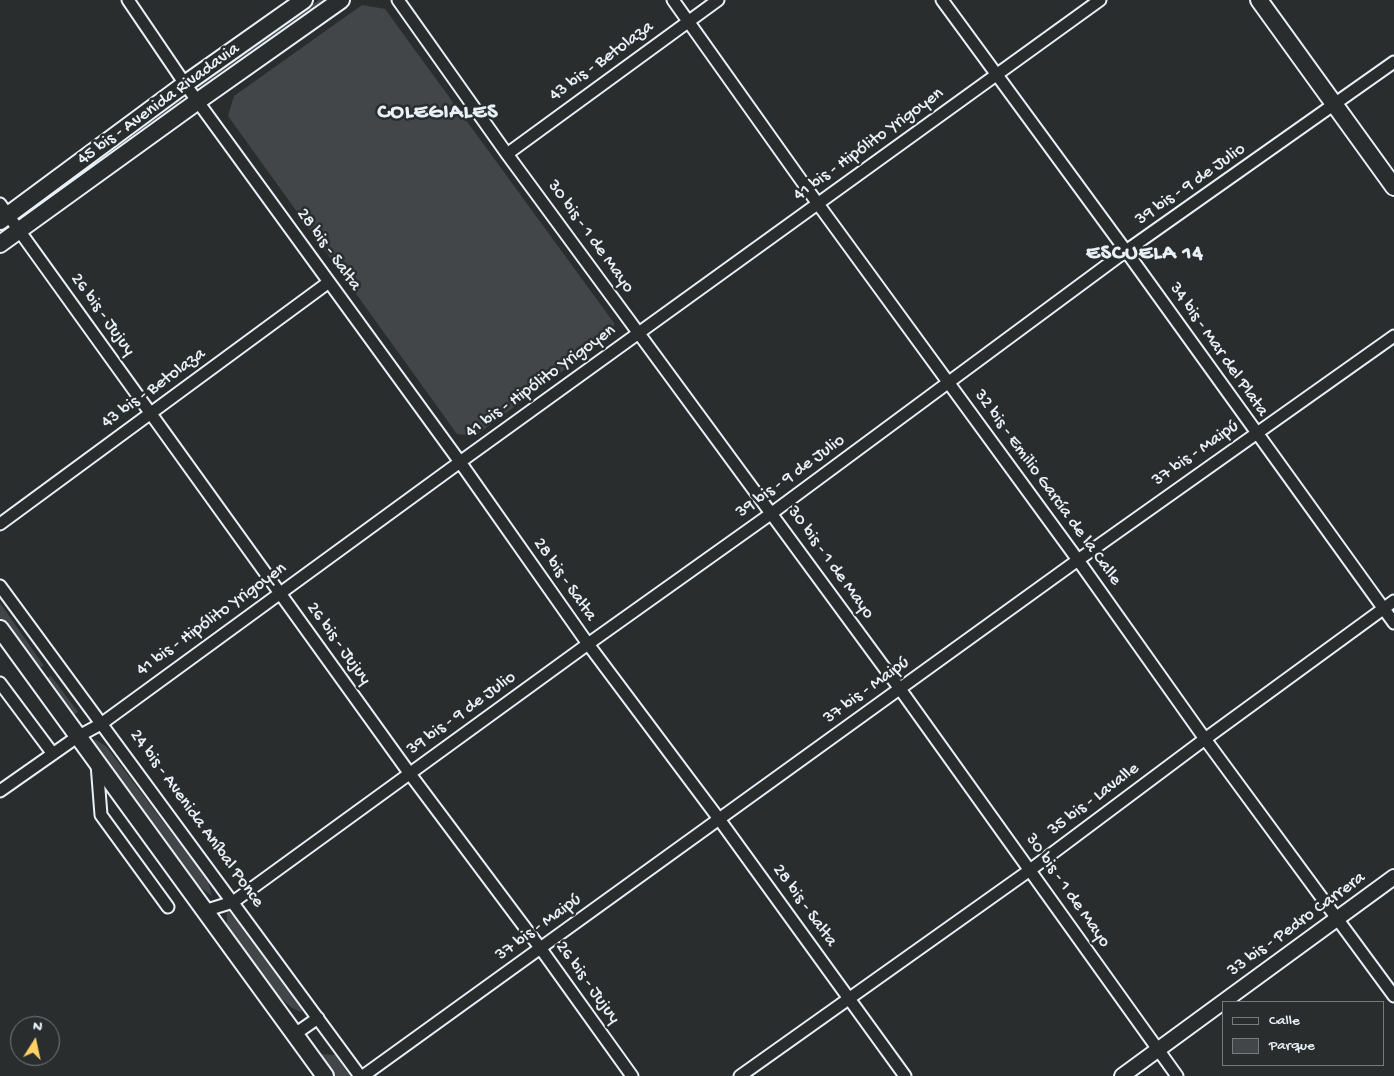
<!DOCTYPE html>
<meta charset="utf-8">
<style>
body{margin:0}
#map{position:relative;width:1394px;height:1076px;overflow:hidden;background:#2a2d2e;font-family:"Gochi Hand",sans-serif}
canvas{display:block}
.legend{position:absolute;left:1222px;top:1001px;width:162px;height:65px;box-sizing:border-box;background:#2a2d2e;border:1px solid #767b7f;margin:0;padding:6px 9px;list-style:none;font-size:15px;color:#e8f1f8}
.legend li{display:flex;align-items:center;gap:10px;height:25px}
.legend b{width:25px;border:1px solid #767b7f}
.north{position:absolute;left:10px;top:1016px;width:50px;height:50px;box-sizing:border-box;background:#2a2d2e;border:1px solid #767b7f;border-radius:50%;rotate:10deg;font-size:14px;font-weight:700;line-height:20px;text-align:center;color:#e8f1f8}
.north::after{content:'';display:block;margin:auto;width:18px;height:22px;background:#ffd166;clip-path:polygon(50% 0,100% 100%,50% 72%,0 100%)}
</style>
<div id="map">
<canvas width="1394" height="1076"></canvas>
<ul class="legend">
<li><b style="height:6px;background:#2a2d2e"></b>Calle</li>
<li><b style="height:14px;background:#424648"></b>Parque</li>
</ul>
<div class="north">N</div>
</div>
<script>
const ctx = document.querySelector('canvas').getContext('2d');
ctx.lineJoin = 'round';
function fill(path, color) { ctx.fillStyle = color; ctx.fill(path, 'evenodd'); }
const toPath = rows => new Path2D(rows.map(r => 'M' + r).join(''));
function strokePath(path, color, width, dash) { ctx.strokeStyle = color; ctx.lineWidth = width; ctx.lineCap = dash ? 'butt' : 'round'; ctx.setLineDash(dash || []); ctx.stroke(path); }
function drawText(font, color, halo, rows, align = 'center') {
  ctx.font = font + ' "Gochi Hand",sans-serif'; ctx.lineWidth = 5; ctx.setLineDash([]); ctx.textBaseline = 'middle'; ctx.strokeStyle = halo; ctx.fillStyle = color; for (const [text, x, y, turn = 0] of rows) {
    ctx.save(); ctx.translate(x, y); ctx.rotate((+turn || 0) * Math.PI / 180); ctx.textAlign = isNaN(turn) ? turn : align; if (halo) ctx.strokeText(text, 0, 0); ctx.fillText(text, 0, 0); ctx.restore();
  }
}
const green = toPath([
 [319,0,328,0,201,89,198,85],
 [362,5,385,9,614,323,614,333,475,436,457,434,228,116,234,96],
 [180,98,183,102,28,217,24,213],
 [0,603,44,666,36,668,0,618],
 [51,676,78,712,72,716,45,679],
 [94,739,106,746,208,881,212,896,188,878,96,750],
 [227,911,235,917,303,1010,301,1012,292,1008,276,994,230,932,227,924],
 [319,1054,335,1055,350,1076,335,1076]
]);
const minor = toPath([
 [128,0,185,84,460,462,588,644,719,819,905,1076],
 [398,0,507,154,900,689,1177,1076],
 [673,0,818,204,1078,560,1205,739,1394,996],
 [942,0,1126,251,1394,623],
 [507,154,718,0],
 [0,204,410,774,541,949,632,1076],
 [0,524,329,282],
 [0,586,360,1076],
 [0,683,53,754],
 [97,764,101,815,168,907],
 [0,791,77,737,101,724,460,462,1100,0],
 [204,911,233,902,588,644,772,513,1126,251,1394,62],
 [295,1034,318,1018],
 [363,1076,1078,560,1394,336],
 [740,1076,1030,870,1205,739,1394,601]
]);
const tertiary = toPath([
 [1223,1002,1394,877],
 [1122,1076,1223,1002]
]);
const secondary = toPath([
 [1259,0,1394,187],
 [0,221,185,84,304,0],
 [0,244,198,101,341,0],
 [0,629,325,1076]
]);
const streetNames = [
 ["43 bis - Betolaza",602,62,-36],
 ["45 bis - Avenida Rivadavia",159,105,-36],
 ["41 bis - Hipólito Yrigoyen",869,145,-36],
 ["39 bis - 9 de Julio",1191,185,-35],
 ["30 bis - 1 de Mayo",590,237,54],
 ["28 bis - Salta",328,250,54],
 ["26 bis - Jujuy",102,315,54],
 ["34 bis - Mar del Plata",1218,350,55],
 ["41 bis - Hipólito Yrigoyen",541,382,-36],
 ["43 bis - Betolaza",154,389,-36],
 ["37 bis - Maipú",1196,454,-35],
 ["39 bis - 9 de Julio",791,477,-36],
 ["32 bis - Emilio García de la Calle",1047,488,54],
 ["30 bis - 1 de Mayo",830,563,54],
 ["28 bis - Salta",564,580,55],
 ["41 bis - Hipólito Yrigoyen",212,620,-36],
 ["26 bis - Jujuy",338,644,54],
 ["37 bis - Maipú",867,691,-36],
 ["39 bis - 9 de Julio",462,714,-36],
 ["35 bis - Lavalle",1094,800,-37],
 ["24 bis - Avenida Aníbal Ponce",196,819,54],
 ["30 bis - 1 de Mayo",1067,891,55],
 ["28 bis - Salta",804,906,54],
 ["33 bis - Pedro Carrera",1297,925,-36],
 ["37 bis - Maipú",539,928,-36],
 ["26 bis - Jujuy",587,983,54]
];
const districtNames = [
 ["COLEGIALES",438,114],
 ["ESCUELA 14",1145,255]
];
fill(green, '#424648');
strokePath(minor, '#e8f1f8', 15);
strokePath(tertiary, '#e8f1f8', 18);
strokePath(secondary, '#e8f1f8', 20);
strokePath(minor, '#2a2d2e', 11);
strokePath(tertiary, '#2a2d2e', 14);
strokePath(secondary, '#2a2d2e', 16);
drawText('18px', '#e8f1f8', '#2a2d2e', streetNames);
ctx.letterSpacing = '1px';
drawText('bold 22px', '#e8f1f8', '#2a2d2e', districtNames);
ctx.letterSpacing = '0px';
</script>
